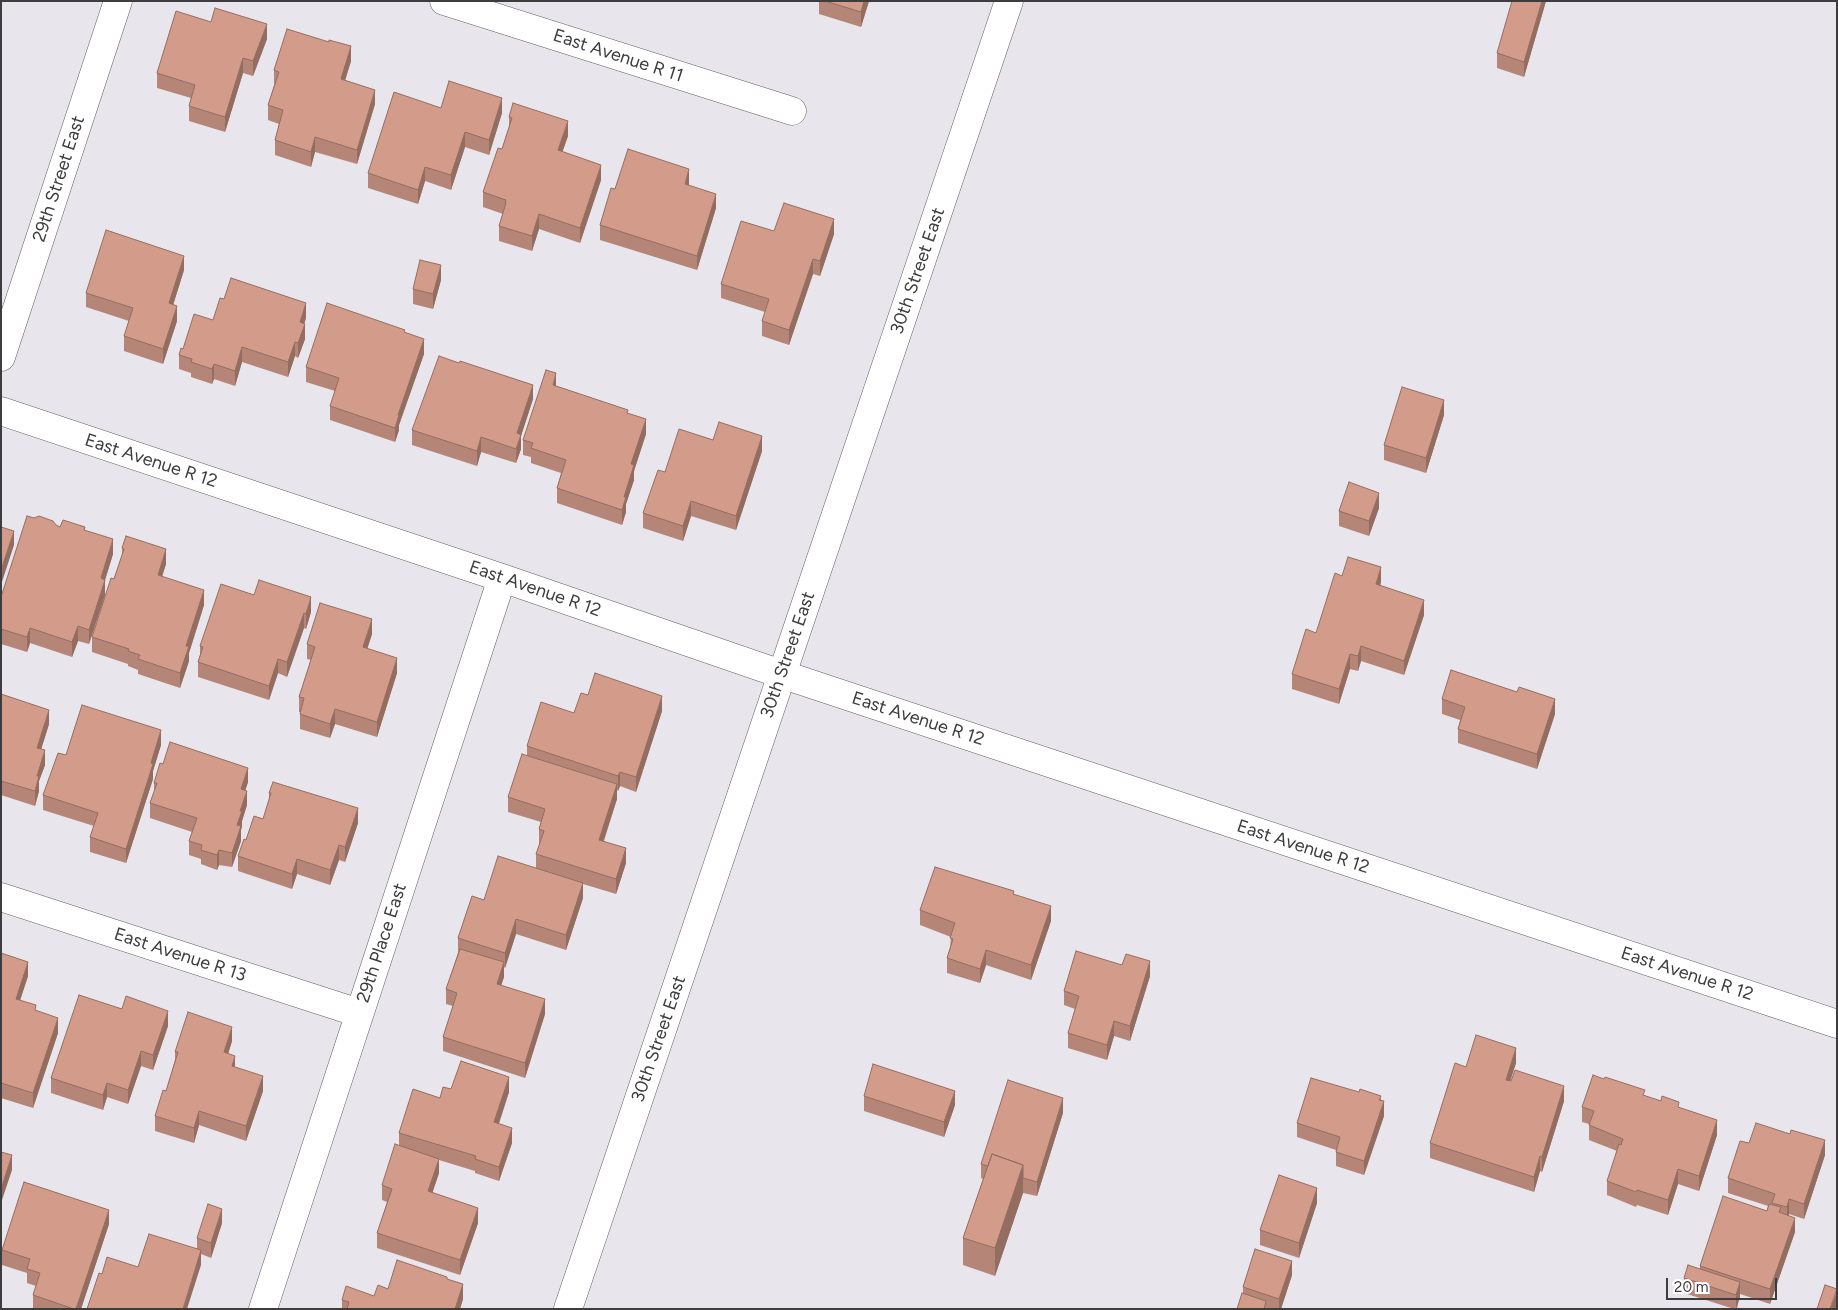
<!DOCTYPE html>
<style>
body{margin:0}
#map{position:relative;width:1838px;height:1310px;overflow:hidden;background:#e8e6ec;font-family:Figtree,sans-serif}
canvas{display:block}
.frame{position:absolute;inset:0;border:2px solid #3d3c3e;pointer-events:none}
.scale{position:absolute;left:1666px;top:1278px;width:111px;height:22px;box-sizing:border-box;border:2px solid #3d3c3e;border-top:0;padding-left:6px;font-size:15px;line-height:18px;white-space:nowrap;color:#3d3c3e;-webkit-text-stroke:4px #fff;paint-order:stroke}
</style>
<div id="map">
<canvas width="1838" height="1310"></canvas>
<div class="frame"></div>
<div class="scale">20 m</div>
</div>
<script>
const ctx = document.querySelector('canvas').getContext('2d');
ctx.lineJoin = 'round';
const toPath = rows => new Path2D(rows.map(r => 'M' + r).join(''));
function strokePath(path, color, width, dash) { ctx.strokeStyle = color; ctx.lineWidth = width; ctx.lineCap = dash ? 'butt' : 'round'; ctx.setLineDash(dash || []); ctx.stroke(path); }
function fill(path, color) { ctx.fillStyle = color; ctx.fill(path, 'evenodd'); }
function drawText(font, color, halo, rows, align = 'center') {
  ctx.font = font + ' Figtree,sans-serif'; ctx.lineWidth = 5; ctx.setLineDash([]); ctx.textBaseline = 'middle'; ctx.strokeStyle = halo; ctx.fillStyle = color; for (const [text, x, y, turn = 0] of rows) {
    ctx.save(); ctx.translate(x, y); ctx.rotate((+turn || 0) * Math.PI / 180); ctx.textAlign = isNaN(turn) ? turn : align; if (halo) ctx.strokeText(text, 0, 0); ctx.fillText(text, 0, 0); ctx.restore();
  }
}
const street = toPath([
 [444,1,792,111],
 [1,357,118,1],
 [1,411,502,578,781,674,1837,1024],
 [1,897,359,1013],
 [263,1309,502,578]
]);
const secondary = toPath([
 [568,1309,1009,1]
]);
const wall = toPath([
 [819,1,869,1,861,27,819,14],
 [1546,1,1524,77,1497,68,1497,53],
 [267,39,253,76,243,73,225,132,189,121,189,106,191,98,157,88,157,73],
 [351,61,345,80,375,104,357,164,315,152,311,167,275,155,275,140,279,124,268,120,268,105,274,85,274,70],
 [441,108,502,113,489,155,465,147,451,190,425,181,418,204,368,188,368,173],
 [509,117,568,136,562,152,601,180,580,243,539,229,532,251,499,241,499,226,503,214,483,207,483,192,502,149,509,127],
 [689,184,689,185,716,208,697,270,600,240,600,225,615,189],
 [774,231,834,234,820,276,813,274,789,345,762,336,762,321,765,312,721,298,721,284],
 [184,270,173,305,177,321,163,364,124,351,124,336,129,321,86,307,86,293],
 [441,280,433,309,413,304,413,289],
 [306,318,304,324,305,339,298,358,295,356,288,377,242,362,235,386,214,379,212,384,191,377,191,373,179,369,179,355,183,349,213,320],
 [405,333,424,354,399,425,399,430,395,442,330,420,330,406,335,391,306,382,306,367],
 [556,386,628,413,646,434,634,471,634,480,626,504,626,512,622,525,557,503,557,488,561,473,531,463,531,457,523,455,523,440],
 [533,399,521,436,521,449,516,463,481,452,477,466,412,445,412,430],
 [1444,415,1426,473,1384,460,1384,445],
 [713,440,762,451,736,530,691,516,683,541,643,528,643,513,665,472],
 [1379,508,1369,536,1339,526,1339,511],
 [56,525,60,527,85,530,113,554,105,580,105,595,89,644,78,641,72,657,30,643,27,652,1,644,1,597],
 [122,548,166,564,162,576,204,605,189,653,189,661,180,688,138,674,138,670,128,666,128,664,92,652,92,637,114,579,122,556],
 [1342,576,1381,582,1380,586,1424,615,1404,675,1361,661,1358,671,1350,669,1339,704,1292,689,1292,674,1316,633],
 [254,595,311,612,306,629,304,628,287,677,278,673,269,700,198,677,198,662,200,655,200,646],
 [372,634,367,649,397,673,377,737,335,724,330,738,300,729,300,712,299,712,299,697,311,660,307,659,307,644],
 [1517,692,1555,714,1537,769,1458,743,1458,729,1460,720,1442,714,1442,699],
 [1,694,49,724,41,749,45,765,39,781,39,791,35,806,1,795],
 [588,695,662,711,636,792,620,786,618,791,617,790,617,799,604,841,626,863,616,894,583,884,583,898,566,950,516,934,505,968,504,967,504,977,501,985,545,1014,525,1078,443,1051,443,1037,453,1006,446,1004,446,989,458,953,458,938,484,900,536,868,536,854,540,844,539,844,539,829,541,822,508,812,508,797,527,755,527,746,574,713],
 [161,745,153,771,153,779,126,863,90,852,90,837,94,826,43,810,43,795],
 [248,782,245,790,247,805,242,821,242,826,241,830,241,841,232,867,219,865,217,870,201,864,201,859,189,855,189,841,192,832,150,818,150,803,154,792,154,783],
 [269,793,358,823,345,862,339,860,330,885,297,874,292,889,238,871,238,856,246,840,263,819,269,799],
 [1014,894,1051,921,1031,980,986,965,980,983,947,973,947,958,950,948,951,937,920,925,920,910],
 [1,953,28,976,20,1000,36,1010,58,1033,33,1108,1,1098],
 [1150,976,1130,1041,1114,1036,1107,1060,1068,1048,1068,1033,1075,1009,1064,1005,1064,991],
 [168,1026,153,1070,141,1066,128,1104,107,1097,103,1110,51,1093,51,1078],
 [232,1041,228,1054,235,1067,263,1091,246,1141,199,1125,194,1143,155,1131,155,1116,166,1091,175,1060,175,1052],
 [1516,1063,1510,1081,1564,1101,1542,1172,1540,1171,1534,1192,1430,1158,1430,1143,1466,1067],
 [451,1089,509,1092,499,1124,512,1143,499,1181,475,1173,475,1171,439,1160,439,1173,432,1193,478,1223,460,1275,377,1248,377,1233,387,1202,382,1200,382,1185,399,1146,399,1133,440,1098],
 [864,1096,955,1105,944,1137,864,1111],
 [1645,1096,1679,1108,1717,1135,1699,1191,1678,1184,1668,1215,1637,1205,1636,1207,1607,1195,1607,1181,1617,1151,1589,1140,1589,1124,1582,1122,1582,1107],
 [1381,1100,1384,1116,1364,1175,1336,1166,1336,1150,1297,1137,1297,1123],
 [1063,1113,1037,1196,1023,1193,995,1276,963,1265,963,1238,983,1179,981,1178,981,1164],
 [1825,1155,1804,1219,1789,1214,1789,1216,1795,1232,1770,1304,1740,1294,1737,1309,1734,1309,1684,1293,1684,1278,1700,1269,1700,1266,1767,1211,1768,1206,1728,1193,1728,1178],
 [1317,1203,1299,1258,1260,1245,1260,1230],
 [222,1223,211,1258,201,1254,201,1265,102,1274,138,1267,197,1249,197,1238],
 [109,1224,81,1309,33,1309,33,1295,36,1286,27,1283,27,1273,2,1265,2,1250],
 [1292,1275,1281,1309,1237,1309,1243,1293,1243,1287],
 [447,1279,463,1299,460,1309,342,1309,342,1300,374,1296,388,1289]
]);
const shadedWall = toPath([
 [864,1,869,1,861,27,861,12],
 [1542,1,1546,1,1524,77,1524,62],
 [267,24,267,39,253,76,253,61],
 [351,46,351,61,341,94,341,79],
 [243,58,243,73,225,132,225,117],
 [375,90,375,104,357,164,357,150],
 [502,98,502,113,489,155,489,140],
 [568,121,568,136,558,165,558,150],
 [465,132,465,147,451,190,451,175],
 [315,137,315,152,311,167,311,152],
 [601,165,601,180,580,243,580,228],
 [425,167,425,181,418,204,418,190],
 [689,169,689,184,685,198,685,184],
 [716,194,716,208,697,270,697,256],
 [539,214,539,229,532,251,532,236],
 [834,219,834,234,820,276,820,261],
 [184,256,184,270,169,318,169,303],
 [813,259,813,274,789,345,789,330],
 [441,265,441,280,433,309,433,294],
 [306,303,306,318,300,337,300,322],
 [177,306,177,321,163,364,163,349],
 [305,324,305,339,298,358,298,343],
 [424,339,424,354,399,425,399,430,395,442,395,428,398,415],
 [295,342,295,356,288,377,288,362],
 [242,347,242,362,235,386,235,371],
 [214,364,214,379,212,384,212,369],
 [556,373,556,388,553,385],
 [533,385,533,399,521,436,521,449,516,463,517,433],
 [1444,400,1444,415,1426,473,1426,458],
 [646,419,646,434,634,471,634,480,626,504,626,512,622,525,622,510,624,497,631,464],
 [762,436,762,451,736,530,736,516],
 [481,437,481,452,477,466,477,451],
 [1379,493,1379,508,1369,536,1369,521],
 [691,501,691,516,683,541,683,526],
 [14,531,14,545,1,585,1,570],
 [113,539,113,554,101,593,101,578],
 [166,549,166,564,158,590,158,575],
 [1381,567,1381,582,1376,599,1376,584],
 [105,580,105,595,89,644,89,630],
 [204,590,204,605,189,653,189,661,180,688,180,673,186,646],
 [311,597,311,612,306,629,306,614],
 [1424,600,1424,615,1404,675,1404,661],
 [304,613,304,628,287,677,287,662],
 [372,619,372,634,363,662,363,647],
 [78,626,78,641,72,657,72,642],
 [30,628,30,643,27,652,27,637],
 [1361,646,1361,661,1358,671,1358,656],
 [1350,654,1350,669,1339,704,1339,689],
 [397,658,397,673,377,737,377,722],
 [278,659,278,673,269,700,269,686],
 [662,696,662,711,636,792,636,777],
 [1555,699,1555,714,1537,769,1537,754],
 [335,709,335,724,330,738,330,724],
 [49,710,49,724,37,763,37,748],
 [161,730,161,745,153,771,153,779,126,863,126,849,151,763],
 [45,750,45,765,39,781,39,791,35,806,35,791,37,776],
 [248,768,248,782,241,804,241,789],
 [620,772,620,786,618,791,618,776],
 [617,784,617,799,599,854,599,840],
 [247,791,247,805,242,821,242,826,241,830,241,841,232,867,232,853,237,825,240,811],
 [358,808,358,823,345,862,345,847],
 [339,845,339,860,330,885,330,870],
 [626,848,626,863,616,894,616,879],
 [219,850,219,865,217,870,217,855],
 [297,859,297,874,292,889,292,874],
 [583,883,583,898,566,950,566,935],
 [1051,906,1051,921,1031,980,1031,965],
 [516,919,516,934,505,968,505,953],
 [986,950,986,965,980,983,980,969],
 [1150,961,1150,976,1130,1041,1130,1026],
 [28,962,28,976,16,1013,16,999],
 [504,962,504,977,497,998,497,984],
 [545,999,545,1014,525,1078,525,1063],
 [168,1011,168,1026,153,1070,153,1055],
 [58,1018,58,1033,33,1108,33,1093],
 [1114,1021,1114,1036,1107,1060,1107,1045],
 [232,1027,232,1041,224,1067,224,1052],
 [1516,1048,1516,1063,1506,1094,1506,1080],
 [141,1051,141,1066,128,1104,128,1090],
 [235,1056,235,1071,232,1066],
 [263,1076,263,1091,246,1141,246,1126],
 [509,1077,509,1092,494,1137,494,1122],
 [107,1083,107,1097,103,1110,103,1095],
 [1564,1086,1564,1101,1542,1172,1542,1157],
 [955,1091,955,1105,944,1137,944,1122],
 [1381,1096,1381,1111,1384,1101,1384,1116,1364,1175,1364,1161],
 [1063,1098,1063,1113,1037,1196,1037,1182],
 [199,1111,199,1125,194,1143,194,1128],
 [1717,1120,1717,1135,1699,1191,1699,1176],
 [512,1128,512,1143,499,1181,499,1167],
 [1825,1140,1825,1155,1804,1219,1804,1204],
 [12,1155,12,1170,1,1203,1,1189],
 [1540,1156,1540,1171,1534,1192,1534,1177],
 [439,1159,439,1173,428,1206,428,1191],
 [1023,1165,1023,1193,995,1276,995,1248],
 [1678,1169,1678,1184,1668,1215,1668,1200],
 [1317,1188,1317,1203,1299,1258,1299,1243],
 [1789,1199,1789,1214,1787,1222,1787,1207],
 [478,1208,478,1223,460,1275,460,1260],
 [222,1209,222,1223,211,1258,211,1243],
 [109,1210,109,1224,81,1309,76,1309],
 [1795,1218,1795,1232,1770,1304,1770,1289],
 [201,1250,201,1265,187,1309,183,1309],
 [1292,1261,1292,1275,1281,1309,1279,1309,1279,1299],
 [1740,1282,1740,1297,1736,1309,1736,1295],
 [463,1284,463,1299,460,1309,455,1309],
 [1837,1291,1837,1306,1836,1309,1830,1309]
]);
const building = toPath([
 [825,1,864,1,861,12,825,1],
 [1512,1,1542,1,1524,62,1497,53,1512,1],
 [215,8,267,24,253,61,243,58,225,117,189,106,195,85,157,73,176,11,211,22,215,8],
 [287,29,329,42,329,40,351,46,341,79,375,90,357,150,315,137,311,152,275,140,283,110,268,105,279,72,274,70,287,29],
 [449,81,502,98,489,140,465,132,451,175,425,167,418,190,368,173,394,92,441,108,449,81],
 [513,103,568,121,558,150,601,165,580,228,539,214,532,236,499,226,506,203,505,203,506,200,483,192,498,148,502,149,512,118,509,117,513,103],
 [628,149,689,169,685,184,716,194,697,256,600,225,611,188,615,189,628,149],
 [784,203,834,219,820,261,813,259,789,330,762,321,769,299,721,284,741,221,774,231,784,203],
 [106,230,184,256,169,303,177,306,163,349,124,336,133,308,86,293,106,230],
 [420,260,441,265,433,294,413,289,420,260],
 [231,278,306,303,300,322,305,324,298,343,295,342,288,362,242,347,235,371,214,364,212,369,191,362,192,359,179,355,181,348,183,349,194,314,213,320,220,298,224,299,231,278],
 [327,303,405,330,404,332,424,339,398,415,399,415,395,428,330,406,339,378,306,367,327,303],
 [439,356,459,363,460,361,533,385,517,433,521,435,516,449,481,437,477,451,412,430,439,356],
 [546,370,556,373,553,385,628,410,627,413,646,419,631,464,634,465,624,497,626,497,622,510,557,488,566,460,531,448,533,443,523,440,546,370],
 [1402,387,1444,400,1426,458,1384,445,1402,387],
 [719,422,762,436,736,516,691,501,683,526,643,513,658,470,665,472,679,429,713,440,719,422],
 [1349,482,1379,493,1369,521,1339,511,1349,482],
 [27,516,34,518,39,516,53,521,56,525,60,527,63,520,85,527,84,530,113,539,101,578,105,580,89,630,78,626,72,642,30,628,27,637,1,629,1,597,27,516],
 [1,527,14,531,1,570,1,527],
 [126,536,166,549,158,575,204,590,186,646,189,646,180,673,138,659,140,655,128,651,129,649,92,637,111,578,114,579,124,549,122,548,126,536],
 [1348,557,1381,567,1376,584,1424,600,1404,661,1361,646,1358,656,1350,654,1339,689,1292,674,1306,629,1316,633,1335,573,1342,576,1348,557],
 [259,580,311,597,306,614,304,613,287,662,278,659,269,686,198,662,203,647,200,646,221,584,254,595,259,580],
 [320,603,372,619,363,647,397,658,377,722,335,709,330,724,300,714,304,698,299,697,315,647,307,644,320,603],
 [1451,670,1517,692,1519,687,1555,699,1537,754,1458,729,1465,707,1442,699,1451,670],
 [595,673,662,696,636,777,620,772,618,776,527,746,541,702,574,713,581,693,588,695,595,673],
 [1,694,49,710,37,748,45,750,37,776,39,776,35,791,1,781,1,694],
 [82,705,161,730,151,763,153,764,126,849,90,837,98,813,43,795,58,753,66,755,82,705],
 [170,742,248,768,241,789,247,791,240,811,242,811,237,825,241,826,232,853,219,850,217,855,201,850,202,845,189,841,197,818,150,803,157,783,154,783,160,763,163,764,170,742],
 [522,754,617,784,599,840,626,848,616,879,536,854,544,831,539,829,545,809,508,797,522,754],
 [273,782,358,808,345,847,339,845,330,870,297,859,292,874,238,856,244,839,246,840,254,816,263,819,271,793,269,793,273,782],
 [498,856,583,883,566,935,516,919,505,953,458,938,472,896,484,900,498,856],
 [935,867,1014,891,1013,894,1051,906,1031,965,986,950,980,969,947,958,953,939,950,938,955,923,920,910,935,867],
 [460,949,504,962,497,984,545,999,525,1063,443,1037,457,993,446,989,460,949],
 [1076,951,1122,965,1126,954,1150,961,1130,1026,1114,1021,1107,1045,1068,1033,1079,996,1064,991,1076,951],
 [1,953,28,962,16,999,36,1005,35,1010,58,1018,33,1093,1,1083,1,953],
 [79,995,122,1009,126,996,168,1011,153,1055,141,1051,128,1090,107,1083,103,1095,51,1078,79,995],
 [188,1012,232,1027,224,1052,235,1056,232,1066,263,1076,246,1126,199,1111,194,1128,155,1116,163,1090,166,1091,178,1052,175,1052,188,1012],
 [1476,1035,1516,1048,1506,1080,1511,1081,1515,1070,1564,1086,1542,1157,1540,1156,1534,1177,1430,1143,1455,1063,1466,1067,1476,1035],
 [461,1061,509,1077,494,1122,512,1128,499,1167,475,1159,476,1156,399,1133,413,1089,440,1098,443,1087,451,1089,461,1061],
 [873,1064,955,1091,944,1122,864,1096,873,1064],
 [1593,1075,1604,1079,1605,1077,1645,1090,1643,1095,1661,1101,1662,1096,1679,1102,1678,1107,1717,1120,1699,1176,1678,1169,1668,1200,1637,1190,1636,1192,1607,1181,1619,1144,1621,1145,1623,1139,1589,1125,1594,1111,1582,1107,1593,1075],
 [1311,1078,1359,1092,1360,1089,1381,1096,1379,1100,1384,1101,1364,1161,1336,1152,1340,1137,1297,1123,1311,1078],
 [1008,1080,1063,1098,1037,1182,1023,1178,1023,1165,992,1154,988,1166,981,1164,1008,1080],
 [1756,1123,1790,1134,1791,1130,1825,1140,1804,1204,1789,1199,1787,1207,1772,1203,1775,1194,1728,1178,1740,1141,1749,1143,1756,1123],
 [395,1144,439,1159,428,1191,478,1208,460,1260,377,1233,392,1189,382,1185,395,1144],
 [1,1152,12,1155,1,1189,1,1152],
 [992,1154,1023,1165,995,1248,963,1238,992,1154],
 [1279,1175,1317,1188,1299,1243,1260,1230,1279,1175],
 [24,1182,109,1210,76,1309,74,1309,33,1295,40,1273,27,1269,30,1259,2,1250,24,1182],
 [1723,1196,1767,1211,1769,1204,1781,1207,1779,1212,1795,1218,1770,1289,1700,1266,1723,1196],
 [208,1204,222,1209,211,1243,197,1238,208,1204],
 [149,1234,201,1250,183,1309,87,1309,99,1273,102,1274,107,1257,138,1267,149,1234],
 [1255,1249,1292,1261,1279,1299,1243,1287,1255,1249],
 [397,1260,447,1277,447,1279,463,1284,455,1309,347,1309,349,1302,342,1300,346,1286,374,1296,378,1285,388,1289,397,1260],
 [1688,1265,1740,1282,1736,1295,1684,1278,1688,1265],
 [1825,1285,1837,1289,1830,1309,1817,1309,1825,1285],
 [1242,1293,1266,1301,1264,1309,1237,1309,1242,1293]
]);
const streetNames = [
 ["East Avenue R 11",618,56,18],
 ["29th Street East",59,179,-72],
 ["30th Street East",918,271,-71],
 ["East Avenue R 12",151,461,18],
 ["East Avenue R 12",535,589,19],
 ["30th Street East",788,655,-71],
 ["East Avenue R 12",918,719,18],
 ["East Avenue R 12",1303,847,18],
 ["29th Place East",382,943,-72],
 ["East Avenue R 13",180,955,18],
 ["East Avenue R 12",1687,974,18],
 ["30th Street East",659,1039,-71]
];
strokePath(street, '#636066', 29);
strokePath(secondary, '#636066', 29);
strokePath(street, '#fff', 28);
strokePath(secondary, '#fff', 28);
fill(wall, '#b58677');
fill(shadedWall, '#946d61');
fill(building, '#d39c8a');
strokePath(building, '#946d61', 1);
drawText('18px', '#3d3c3e', '#fff', streetNames);
</script>
